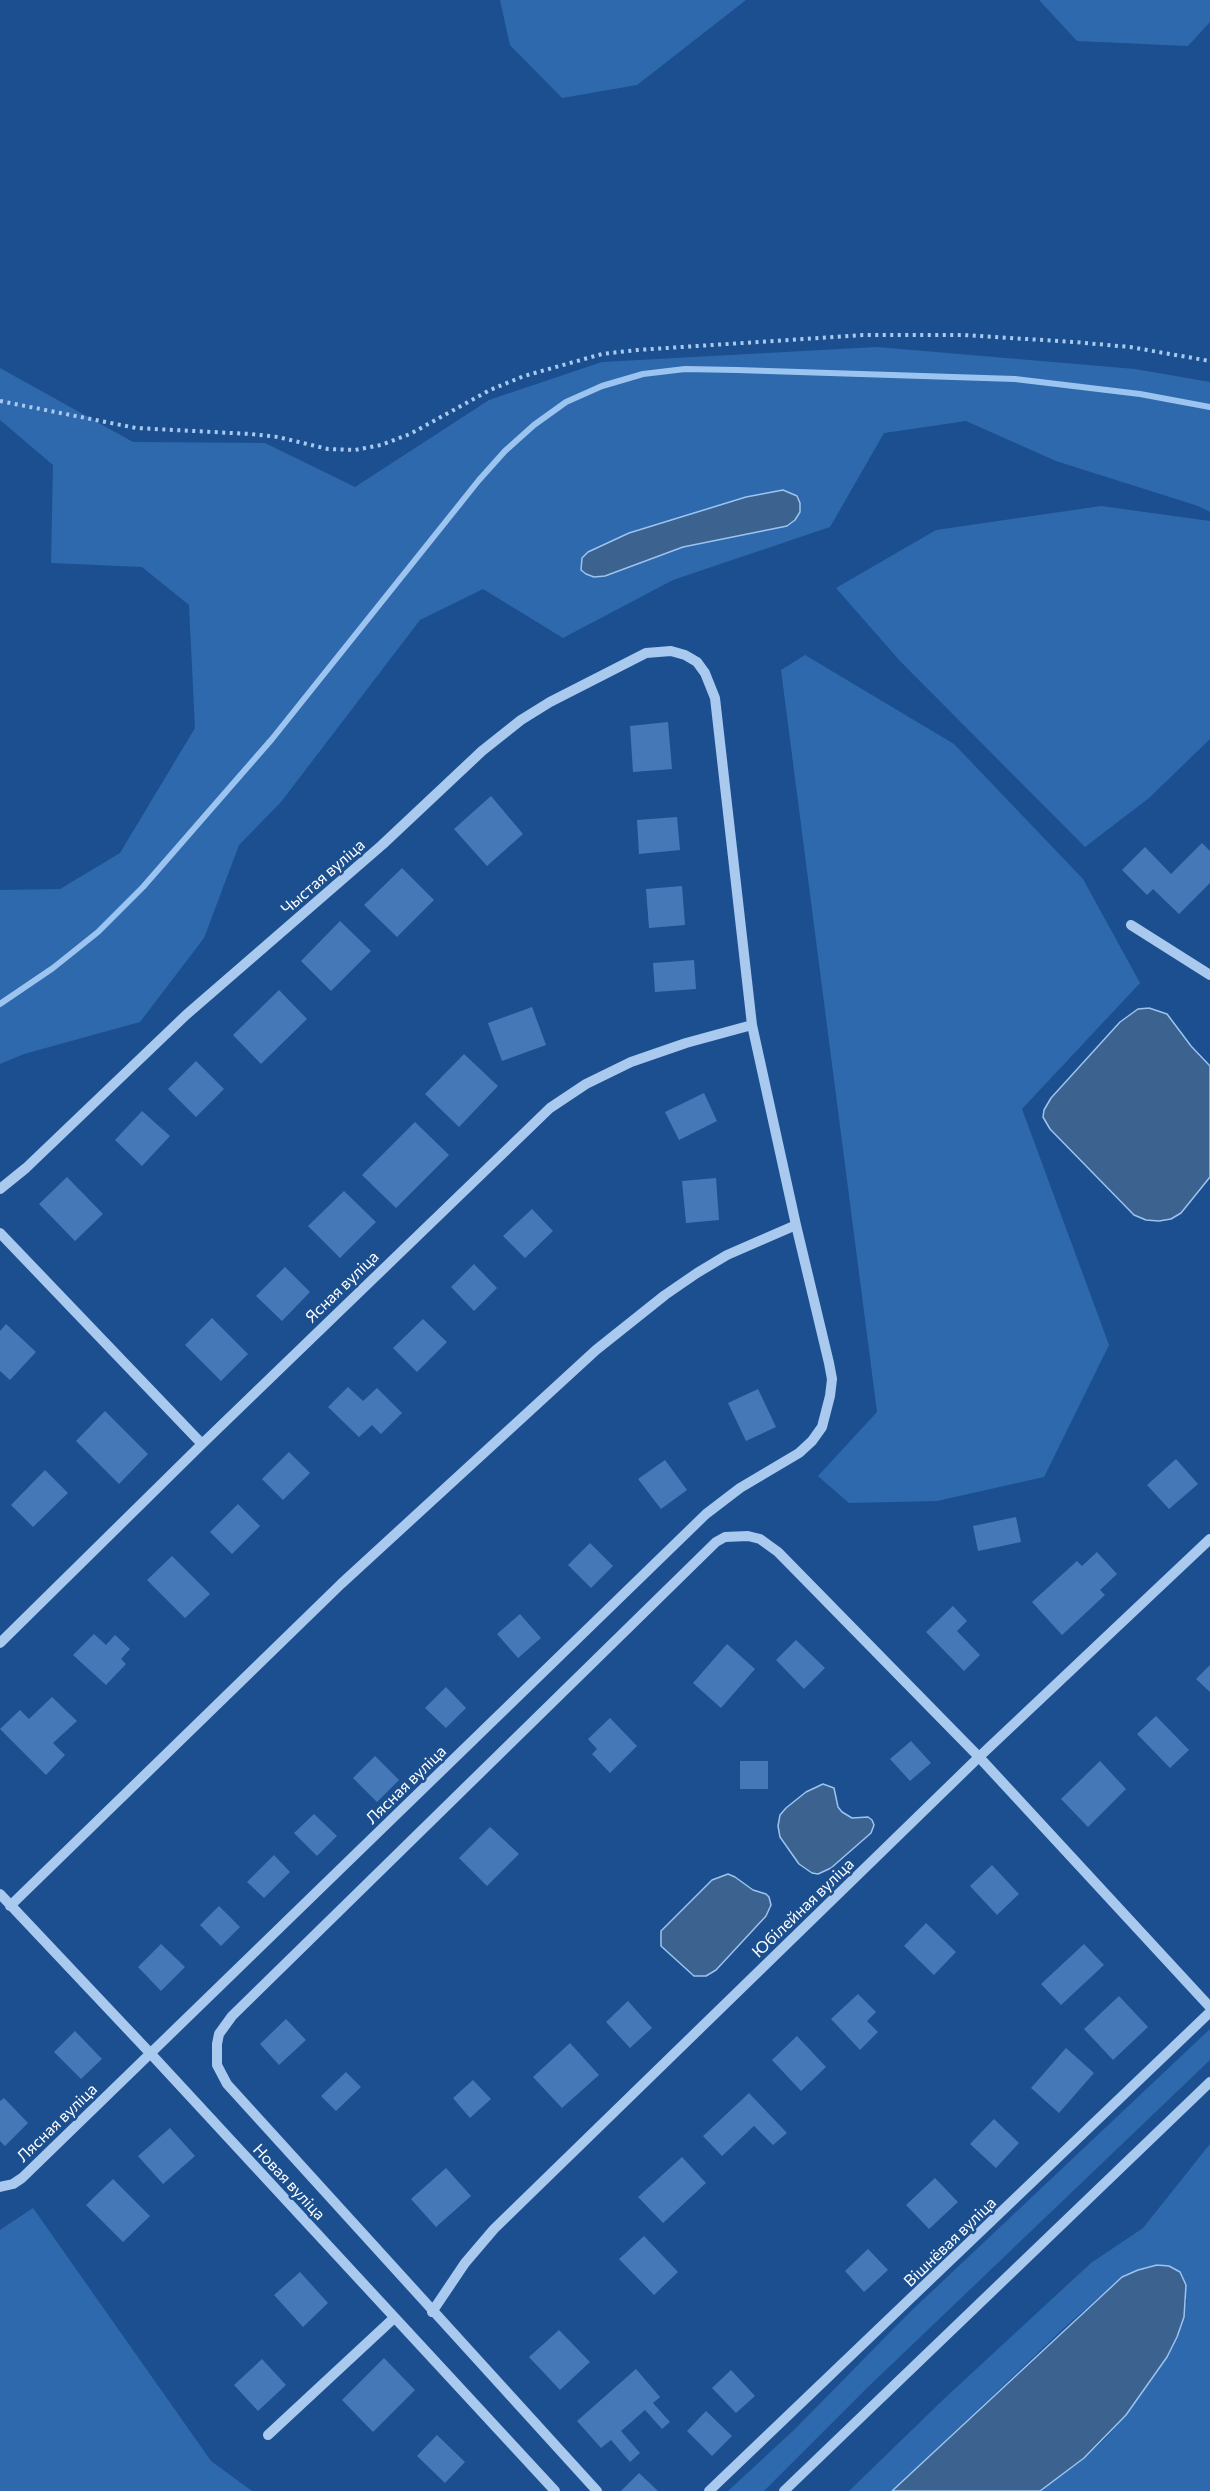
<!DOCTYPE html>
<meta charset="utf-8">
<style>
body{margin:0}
canvas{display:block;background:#1b4f8f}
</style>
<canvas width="1210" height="2491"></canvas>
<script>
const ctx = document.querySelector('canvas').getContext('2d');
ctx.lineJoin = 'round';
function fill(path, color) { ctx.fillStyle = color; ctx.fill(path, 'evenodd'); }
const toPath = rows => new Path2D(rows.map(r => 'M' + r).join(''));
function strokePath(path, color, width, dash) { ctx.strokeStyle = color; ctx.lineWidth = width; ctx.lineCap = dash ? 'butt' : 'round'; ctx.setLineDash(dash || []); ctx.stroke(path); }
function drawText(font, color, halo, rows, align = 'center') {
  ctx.font = font + ' Commissioner,sans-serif'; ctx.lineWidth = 5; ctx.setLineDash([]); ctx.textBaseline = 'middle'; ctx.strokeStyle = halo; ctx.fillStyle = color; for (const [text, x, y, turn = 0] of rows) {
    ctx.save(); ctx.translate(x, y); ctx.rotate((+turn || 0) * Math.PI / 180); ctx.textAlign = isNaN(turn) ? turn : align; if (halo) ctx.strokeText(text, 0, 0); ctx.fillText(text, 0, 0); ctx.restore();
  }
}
const green = toPath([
 [500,0,746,0,637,85,562,98,510,45],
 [1039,0,1210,0,1210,22,1188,46,1077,41],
 [877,347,1135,369,1210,382,1210,512,1198,506,1056,461,966,421,884,433,830,527,673,580,563,638,483,589,420,620,281,802,239,845,204,938,140,1022,24,1054,0,1064,0,890,60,889,120,853,195,728,189,605,142,567,51,563,53,465,0,420,0,368,133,442,265,443,355,487,489,400,602,362],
 [783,490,795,520,787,526,683,547,594,577,586,574,581,570,597,547,629,533,746,497],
 [1101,506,1210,521,1210,739,1149,798,1085,847,900,661,836,588,936,530],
 [805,655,954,744,1083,879,1140,983,1022,1109,1109,1345,1044,1477,937,1501,849,1503,818,1476,877,1412,781,670],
 [1210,2029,1210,2060,868,2387,764,2491,728,2491,794,2430,909,2313],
 [1210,2144,1210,2491,1040,2491,1084,2458,1105,2439,1126,2415,1167,2357,1177,2337,1187,2300,1138,2270,1122,2277,1065,2327,892,2491,849,2491,946,2397,1091,2263,1143,2228],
 [33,2208,211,2461,252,2491,0,2491,0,2230]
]);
const water = toPath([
 [783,490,797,496,800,503,800,512,795,520,787,526,683,547,605,576,594,577,586,574,581,570,582,558,588,552,629,533,746,497,783,490],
 [1149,1008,1167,1014,1191,1046,1210,1066,1210,1177,1181,1213,1171,1219,1159,1221,1146,1220,1134,1215,1050,1129,1043,1117,1044,1110,1051,1098,1120,1022,1138,1009,1149,1008],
 [823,1784,834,1788,838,1807,842,1812,852,1818,868,1817,872,1820,874,1825,871,1833,831,1868,818,1874,812,1873,799,1864,780,1837,778,1826,780,1815,786,1808,806,1792,823,1784],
 [728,1874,735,1877,753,1890,766,1894,769,1897,771,1905,766,1916,716,1970,706,1976,694,1976,661,1946,661,1931,712,1880,728,1874],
 [1157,2265,1169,2266,1180,2272,1186,2285,1184,2317,1177,2337,1167,2357,1126,2415,1084,2458,1040,2491,892,2491,1122,2277,1138,2270,1157,2265]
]);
const stream = toPath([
 [0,1004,53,968,98,932,143,887,272,739,479,480,505,451,534,425,566,402,602,386,643,374,685,369,737,370,1015,379,1140,394,1210,407]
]);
const building = toPath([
 [668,722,672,769,633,772,630,726],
 [491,796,523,834,487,866,454,829],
 [677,817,680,850,639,854,637,820],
 [1202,843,1210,851,1210,883,1179,914,1153,889,1147,895,1122,870,1145,847,1171,874],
 [402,868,434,900,397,937,364,905],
 [682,886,685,925,649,928,646,889],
 [340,921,371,951,331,991,301,961],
 [694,960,696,989,655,992,653,963],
 [279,990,307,1019,261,1064,233,1035],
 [532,1007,546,1045,502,1061,488,1023],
 [464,1054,498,1086,459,1127,425,1094],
 [196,1061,224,1089,196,1117,168,1089],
 [704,1093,717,1121,679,1140,665,1112],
 [142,1111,170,1136,142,1166,115,1140],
 [415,1122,449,1155,396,1208,362,1175],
 [67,1177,103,1214,75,1241,39,1204],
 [716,1178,719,1220,686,1223,682,1181],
 [344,1191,376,1222,340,1258,308,1226],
 [532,1209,553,1231,525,1258,503,1236],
 [474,1264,497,1288,474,1311,451,1287],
 [285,1267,310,1292,282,1321,256,1296],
 [212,1318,248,1354,221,1381,185,1345],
 [423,1319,447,1342,417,1372,393,1348],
 [6,1324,36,1352,10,1380,0,1371,0,1331],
 [348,1387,363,1401,377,1388,402,1413,381,1434,372,1425,359,1437,328,1407],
 [758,1389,776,1427,746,1441,728,1403],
 [105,1411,148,1454,119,1484,76,1441],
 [289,1452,310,1473,283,1500,262,1479],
 [1176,1459,1198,1484,1169,1509,1147,1485],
 [665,1460,687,1490,661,1509,638,1479],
 [45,1470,68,1493,33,1527,11,1505],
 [238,1504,260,1526,232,1554,210,1532],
 [1016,1517,1021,1542,978,1551,973,1526],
 [590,1543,613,1566,591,1588,568,1565],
 [1097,1552,1117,1574,1100,1590,1105,1595,1062,1635,1032,1602,1077,1561,1082,1566],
 [172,1556,210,1594,185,1618,147,1580],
 [953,1606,967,1621,957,1631,980,1655,964,1671,926,1632],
 [520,1614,541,1638,518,1658,497,1634],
 [94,1634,106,1645,115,1635,130,1649,121,1659,126,1664,106,1685,73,1655],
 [796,1640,825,1668,804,1689,776,1660],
 [727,1644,755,1669,721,1708,693,1683],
 [1210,1665,1210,1692,1196,1679],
 [446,1687,466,1708,446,1728,425,1708],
 [52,1697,77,1721,53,1743,65,1755,46,1775,0,1729,20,1710,29,1719],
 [1156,1716,1189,1750,1170,1768,1137,1734],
 [610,1718,637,1746,610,1773,592,1754,597,1749,588,1739],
 [911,1741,931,1763,910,1781,890,1759],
 [375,1756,399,1780,377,1802,353,1778],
 [740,1761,768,1761,768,1789,740,1789],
 [1100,1761,1126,1789,1088,1827,1061,1799],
 [314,1814,337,1836,317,1856,294,1833],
 [490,1827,519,1854,487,1886,459,1858],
 [274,1855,290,1872,264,1898,247,1882],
 [992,1865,1019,1894,997,1915,970,1886],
 [219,1906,240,1927,221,1946,200,1925],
 [926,1923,956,1952,934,1975,904,1946],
 [161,1944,185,1967,161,1991,138,1967],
 [1084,1944,1104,1965,1061,2005,1041,1984],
 [858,1994,876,2012,867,2021,878,2032,860,2050,831,2019],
 [1119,1996,1148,2027,1113,2060,1084,2029],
 [628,2001,652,2028,630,2048,606,2022],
 [286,2019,306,2040,279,2065,260,2044],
 [75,2031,102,2059,81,2079,54,2052],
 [797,2036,826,2067,801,2091,772,2060],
 [570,2043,599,2075,562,2108,533,2077],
 [1066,2048,1094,2073,1059,2113,1031,2088],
 [346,2072,361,2087,336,2111,321,2096],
 [473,2080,491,2099,470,2118,453,2098],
 [749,2093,787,2133,773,2145,754,2126,722,2156,703,2136],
 [4,2098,28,2123,5,2146,0,2141,0,2101],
 [994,2119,1019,2143,996,2168,970,2144],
 [170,2128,195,2156,163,2184,138,2156],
 [682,2157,706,2183,663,2223,638,2197],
 [446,2168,471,2196,436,2227,411,2199],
 [935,2178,958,2202,929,2229,906,2205],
 [113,2179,150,2216,123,2242,86,2205],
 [644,2236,678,2272,654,2295,619,2259],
 [868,2249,888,2270,864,2292,845,2271],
 [300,2272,328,2303,303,2327,274,2295],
 [559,2330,590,2362,560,2390,529,2357],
 [384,2358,415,2390,373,2432,342,2400],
 [262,2359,286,2385,258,2411,234,2385],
 [636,2369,660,2397,653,2403,670,2422,662,2429,645,2410,621,2431,640,2453,630,2462,611,2440,601,2448,577,2421],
 [731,2370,755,2396,736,2413,712,2388],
 [706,2411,732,2436,712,2456,687,2431],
 [437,2435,465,2462,445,2483,417,2456],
 [639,2473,658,2491,621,2491]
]);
const path = toPath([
 [0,401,136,428,251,434,278,437,328,449,355,450,381,445,410,434,490,390,524,376,602,354,637,350,863,335,963,335,1074,342,1130,347,1210,361]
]);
const minor = toPath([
 [1131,925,1210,975],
 [0,1189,26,1168,186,1015,382,845,482,751,521,720,550,702,646,653,671,651,685,655,697,662,705,673,715,698,752,1025,796,1225,829,1363,832,1379,830,1396,822,1427,812,1441,799,1453,740,1488,706,1514,22,2178,13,2184,0,2187],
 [0,1233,202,1444],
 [0,1643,202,1444,550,1108,586,1084,631,1062,686,1043,752,1025],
 [0,1894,151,2054,555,2491],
 [10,1906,341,1584,596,1350,665,1295,697,1273,727,1255,796,1225],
 [432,2312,465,2263,494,2229,979,1757,1210,1539],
 [268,2435,394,2318],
 [597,2491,227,2084,217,2065,217,2044,219,2034,232,2016,716,1542,725,1537,748,1536,760,1539,778,1552,979,1757,1210,2007],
 [709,2491,1210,2012],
 [784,2491,1210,2082]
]);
const streetNames = [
 ["Чыстая вуліца",323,877,-41],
 ["Ясная вуліца",342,1287,-44],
 ["Лясная вуліца",406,1785,-44],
 ["Юбілейная вуліца",803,1908,-44],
 ["Лясная вуліца",57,2123,-44],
 ["Новая вуліца",289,2182,47],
 ["Вішнёвая вуліца",950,2242,-44]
];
fill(green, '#2e69ad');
fill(water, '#3c6290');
strokePath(water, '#9cc4f0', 1.5);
strokePath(stream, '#9cc4f0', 6);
fill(building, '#4478b7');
strokePath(path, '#a9c9ee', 4, [3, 4.5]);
strokePath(minor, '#a9c9ee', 10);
drawText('16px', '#fff', '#1b4f8f', streetNames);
</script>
